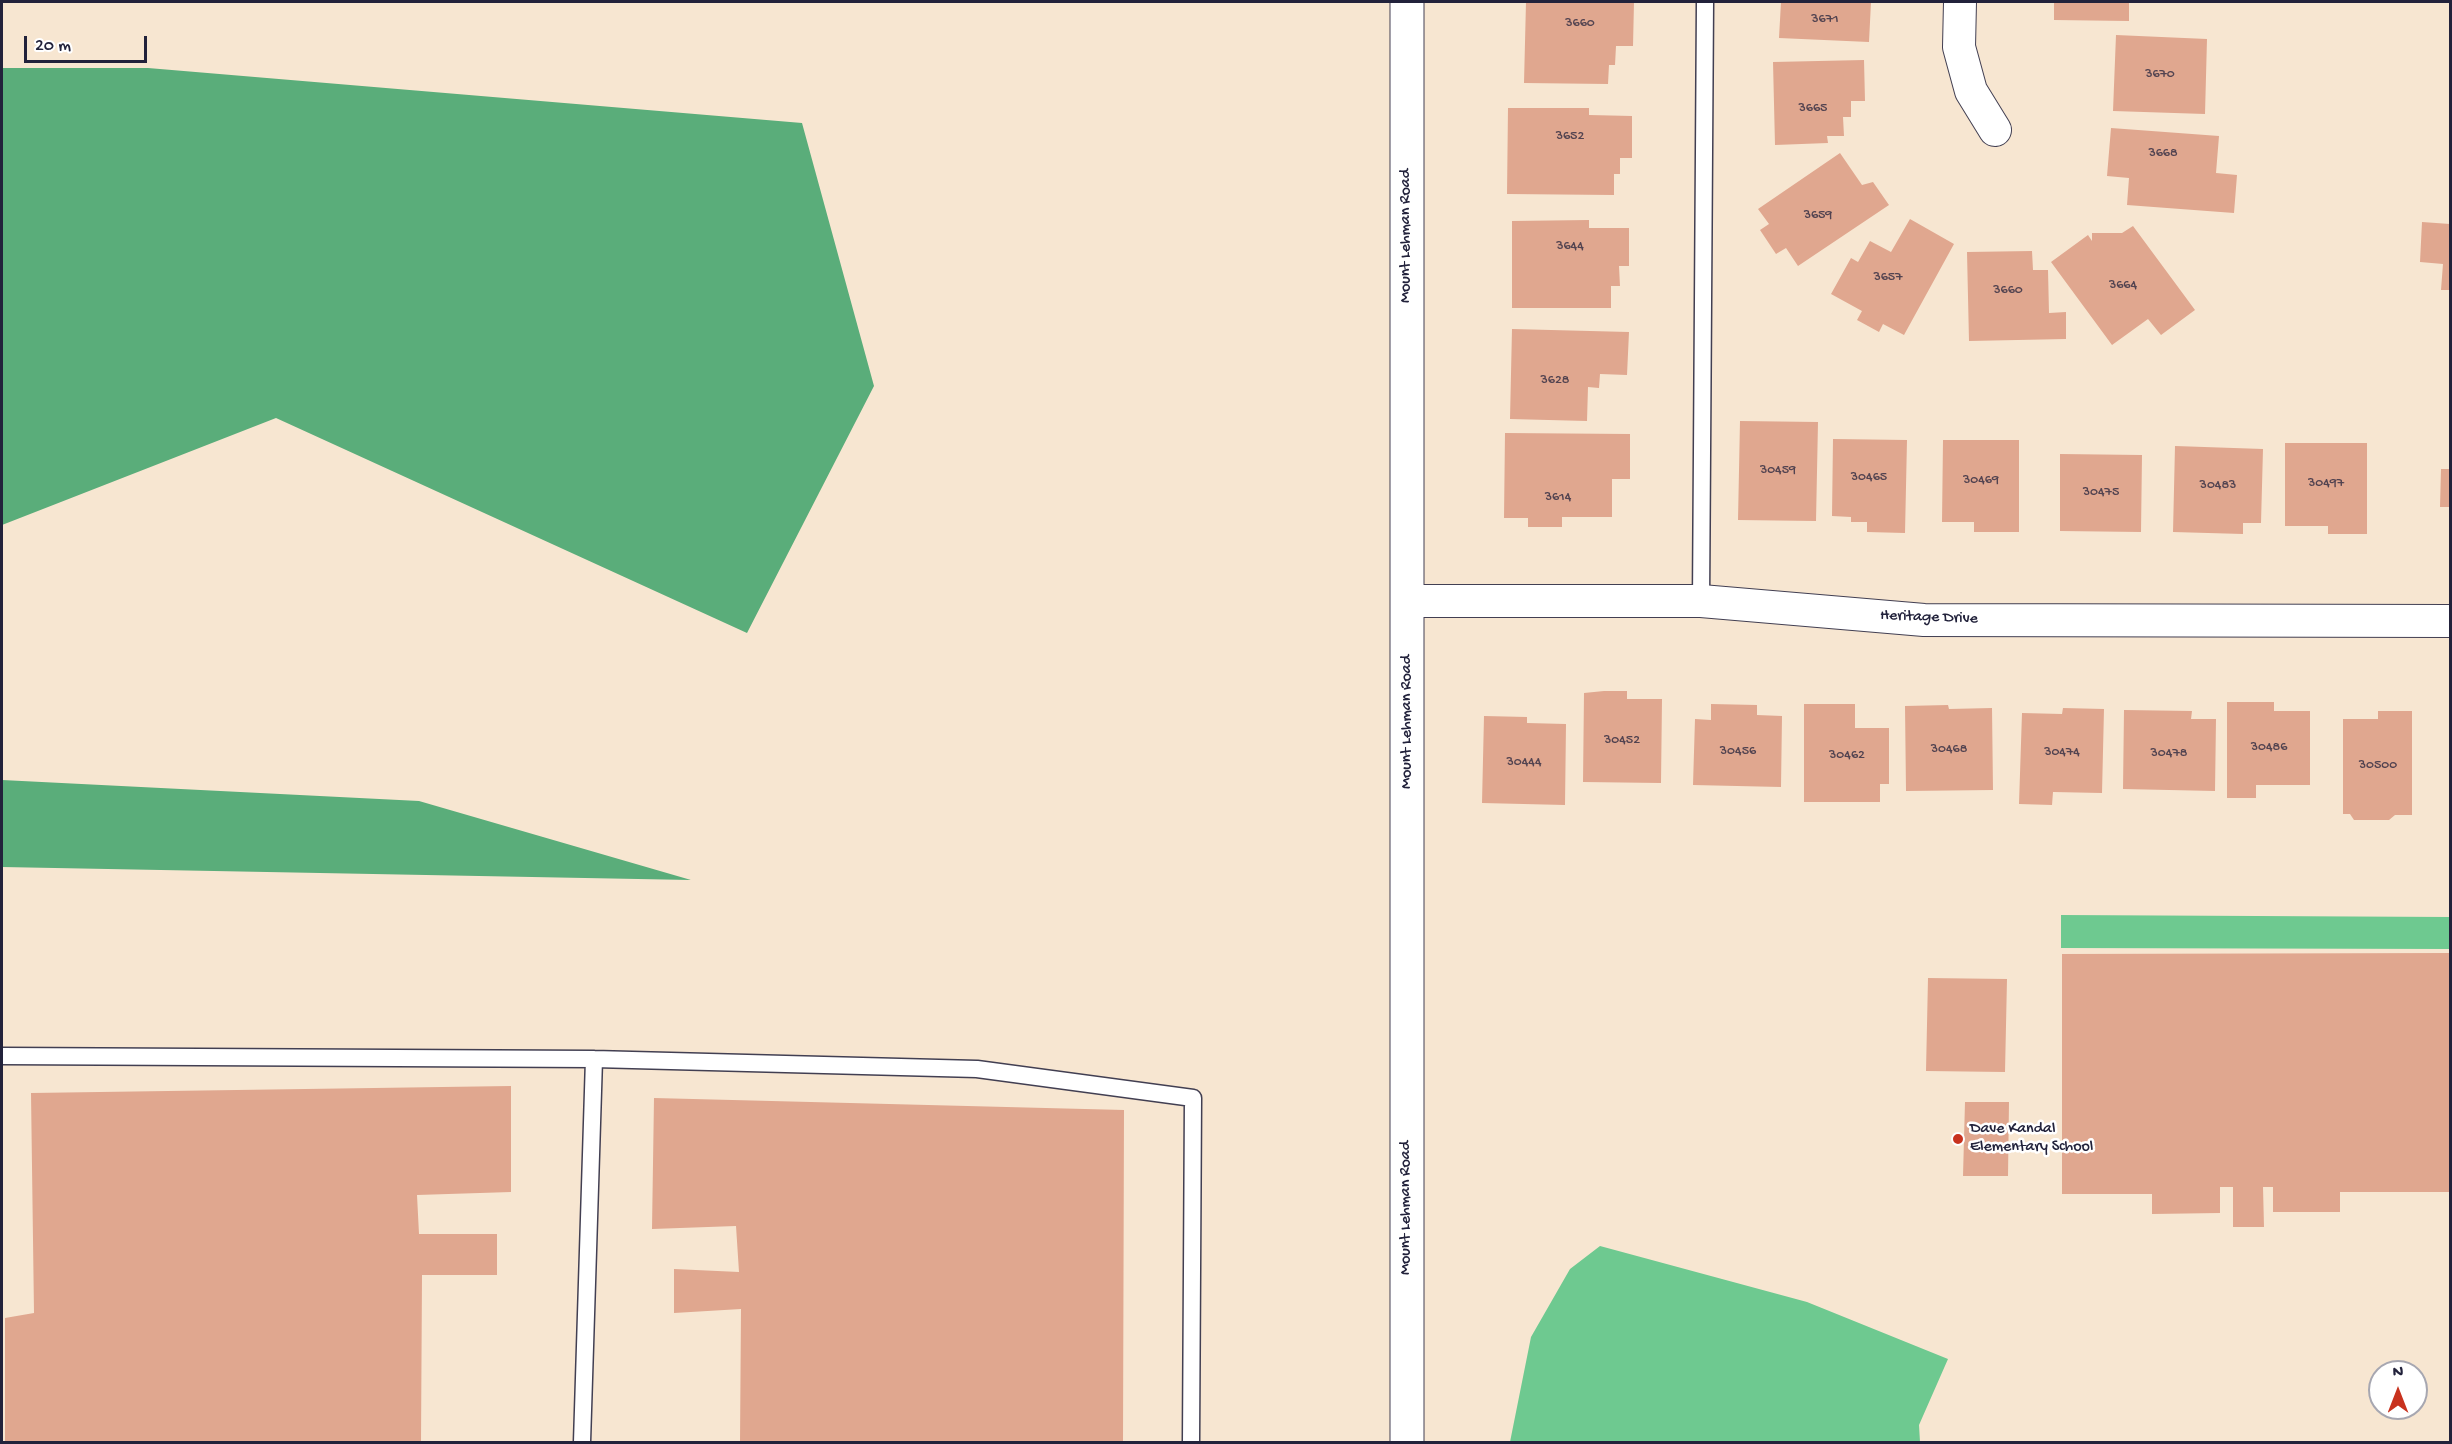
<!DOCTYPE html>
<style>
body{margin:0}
#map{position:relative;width:2452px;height:1444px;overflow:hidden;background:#f7e6d1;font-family:"Gochi Hand",sans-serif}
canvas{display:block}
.frame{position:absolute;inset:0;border:3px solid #22223b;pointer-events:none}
.north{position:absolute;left:2368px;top:1360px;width:60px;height:60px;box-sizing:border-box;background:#fff;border:2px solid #a7a7b1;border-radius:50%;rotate:0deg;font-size:16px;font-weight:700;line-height:24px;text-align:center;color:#22223b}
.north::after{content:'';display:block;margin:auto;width:21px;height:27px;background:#c8321e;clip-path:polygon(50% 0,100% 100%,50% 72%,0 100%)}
.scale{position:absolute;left:24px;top:36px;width:123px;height:27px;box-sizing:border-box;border:3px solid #22223b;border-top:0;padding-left:8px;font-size:18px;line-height:21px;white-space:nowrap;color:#22223b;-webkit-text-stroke:4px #fff;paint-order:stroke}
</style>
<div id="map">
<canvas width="2452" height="1444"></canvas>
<div class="frame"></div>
<div class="north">N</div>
<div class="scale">20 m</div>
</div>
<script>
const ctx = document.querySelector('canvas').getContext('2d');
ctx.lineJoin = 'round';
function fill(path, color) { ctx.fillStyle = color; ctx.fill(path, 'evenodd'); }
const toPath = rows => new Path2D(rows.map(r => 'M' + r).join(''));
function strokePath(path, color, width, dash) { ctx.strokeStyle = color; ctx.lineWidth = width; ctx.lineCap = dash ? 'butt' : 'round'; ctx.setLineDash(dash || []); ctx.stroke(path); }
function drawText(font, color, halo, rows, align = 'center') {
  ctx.font = font + ' "Gochi Hand",sans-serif'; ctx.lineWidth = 5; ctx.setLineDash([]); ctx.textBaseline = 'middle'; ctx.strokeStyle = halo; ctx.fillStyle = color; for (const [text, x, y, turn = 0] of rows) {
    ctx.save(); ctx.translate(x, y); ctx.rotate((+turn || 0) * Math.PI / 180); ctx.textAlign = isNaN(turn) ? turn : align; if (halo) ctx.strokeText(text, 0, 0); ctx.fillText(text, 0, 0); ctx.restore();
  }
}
const green = toPath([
 [2061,915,2450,917,2450,949,2061,948],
 [1600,1246,1807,1302,1948,1359,1919,1425,1920,1442,1510,1442,1531,1337,1570,1269]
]);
const forest = toPath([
 [2,68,148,68,802,123,874,386,747,633,276,418,2,525],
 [2,780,419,801,691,880,2,867]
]);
const building = toPath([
 [1526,2,1634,2,1633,46,1616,46,1615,65,1609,65,1608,84,1524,83],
 [1781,2,1871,2,1869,42,1779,38],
 [2054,2,2129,2,2129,21,2054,20],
 [2116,35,2207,39,2205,114,2113,111],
 [1864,60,1865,101,1851,101,1851,117,1843,117,1844,136,1827,136,1828,143,1775,145,1773,62],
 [1508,108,1589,108,1589,115,1632,116,1632,158,1620,158,1620,174,1614,174,1614,195,1507,194],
 [2111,128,2219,136,2216,173,2237,175,2234,213,2127,205,2129,178,2107,176],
 [1840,153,1862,185,1873,182,1889,205,1798,266,1786,248,1776,254,1760,230,1769,224,1758,209],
 [1910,219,1954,244,1904,335,1883,324,1879,332,1857,320,1862,311,1831,294,1851,258,1858,262,1870,241,1891,252],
 [1589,220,1589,228,1629,228,1629,266,1619,266,1620,286,1611,286,1611,308,1512,308,1512,221],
 [2422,222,2450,224,2450,290,2441,290,2443,264,2420,262],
 [2133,226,2195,310,2161,335,2148,319,2112,345,2051,262,2088,235,2092,241,2092,233,2122,233],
 [2032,251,2033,270,2048,270,2049,313,2066,312,2066,339,1969,341,1967,252],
 [1512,329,1629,332,1627,375,1600,374,1599,388,1588,387,1587,421,1510,419],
 [1740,421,1818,422,1816,521,1738,520],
 [1505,433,1630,434,1630,479,1612,479,1612,517,1562,517,1562,527,1528,527,1528,518,1504,518],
 [1833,439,1907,440,1905,533,1867,532,1867,522,1851,522,1851,517,1832,516],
 [1943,440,2019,440,2019,532,1974,532,1974,522,1942,522],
 [2285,443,2367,443,2367,534,2328,534,2328,526,2285,526],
 [2175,446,2263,449,2261,523,2243,523,2243,534,2173,532],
 [2060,454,2142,455,2141,532,2060,531],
 [2441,469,2450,469,2450,507,2440,507],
 [1604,691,1627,691,1627,699,1662,699,1661,783,1583,782,1584,693],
 [2227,702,2274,702,2274,711,2310,711,2310,785,2256,785,2256,798,2227,798],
 [1711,704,1757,705,1757,715,1782,716,1781,787,1693,785,1695,719,1711,720],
 [1804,704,1855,704,1855,728,1889,728,1889,784,1880,784,1880,802,1804,802],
 [1948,705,1949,709,1992,708,1993,790,1906,791,1905,706],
 [2063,708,2104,709,2102,793,2053,792,2052,805,2019,804,2022,713,2062,714],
 [2124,710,2192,711,2191,719,2216,719,2215,791,2123,789],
 [2378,711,2412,711,2412,815,2395,815,2389,820,2354,820,2350,814,2343,814,2343,719,2378,719],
 [1484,716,1527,717,1527,723,1566,724,1565,805,1482,803],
 [2450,953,2450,1192,2340,1192,2340,1212,2273,1212,2273,1187,2263,1187,2264,1227,2233,1227,2233,1187,2220,1187,2220,1213,2152,1214,2152,1194,2062,1194,2062,954],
 [1928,978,2007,979,2005,1072,1926,1071],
 [511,1086,511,1192,417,1195,419,1234,497,1234,497,1275,422,1275,421,1442,5,1442,5,1318,34,1313,31,1093],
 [654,1098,1124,1110,1123,1442,740,1442,741,1309,674,1313,674,1269,739,1272,736,1226,652,1229],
 [1965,1102,2009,1102,2008,1176,1963,1176]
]);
const lane = toPath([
 [1701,601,1705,2],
 [2,1056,594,1059,977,1069,1193,1098,1191,1442],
 [582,1442,594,1059]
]);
const street = toPath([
 [1960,2,1959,47,1971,91,1995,130],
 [1408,601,1701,601,1924,620,2450,621]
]);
const secondary = toPath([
 [1407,2,1407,1442]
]);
const markers = [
 [1958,1139,6,"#c8321e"]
];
const numberNames = [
 ["3671",1825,20],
 ["3660",1580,24],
 ["3670",2160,75],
 ["3665",1813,109],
 ["3652",1570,137],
 ["3668",2163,154],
 ["3659",1818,216],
 ["3644",1570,247],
 ["3657",1888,278],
 ["3664",2123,286],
 ["3660",2008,291],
 ["3628",1555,381],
 ["30459",1778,471],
 ["30465",1869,478],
 ["30469",1981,481],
 ["30497",2326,484],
 ["30483",2218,486],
 ["30475",2101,493],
 ["3614",1558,498],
 ["30452",1622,741],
 ["30486",2269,748],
 ["30468",1949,750],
 ["30456",1738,752],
 ["30474",2062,753],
 ["30478",2169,754],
 ["30462",1847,756],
 ["30444",1524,763],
 ["30500",2378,766]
];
const streetNames = [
 ["Mount Lehman Road",1407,236,-90],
 ["Heritage Drive",1929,618,2],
 ["Mount Lehman Road",1408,722,-90],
 ["Mount Lehman Road",1407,1208,-90]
];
const poiNames = [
 ["Dave Kandal",1970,1130],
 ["Elementary School",1970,1148]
];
fill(green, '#6ec990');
fill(forest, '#5aad7a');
fill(building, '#e0a78f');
strokePath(lane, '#423f52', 19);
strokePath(street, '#423f52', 34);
strokePath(secondary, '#423f52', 35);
strokePath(lane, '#fff', 16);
strokePath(street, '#fff', 32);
strokePath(secondary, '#fff', 33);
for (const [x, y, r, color] of markers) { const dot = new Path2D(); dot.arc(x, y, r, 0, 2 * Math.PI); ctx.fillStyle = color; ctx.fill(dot); strokePath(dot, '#fff', 2); }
drawText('14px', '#524350', null, numberNames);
drawText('16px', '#22223b', '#fff', streetNames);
drawText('16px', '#22223b', '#fff', poiNames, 'left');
</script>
